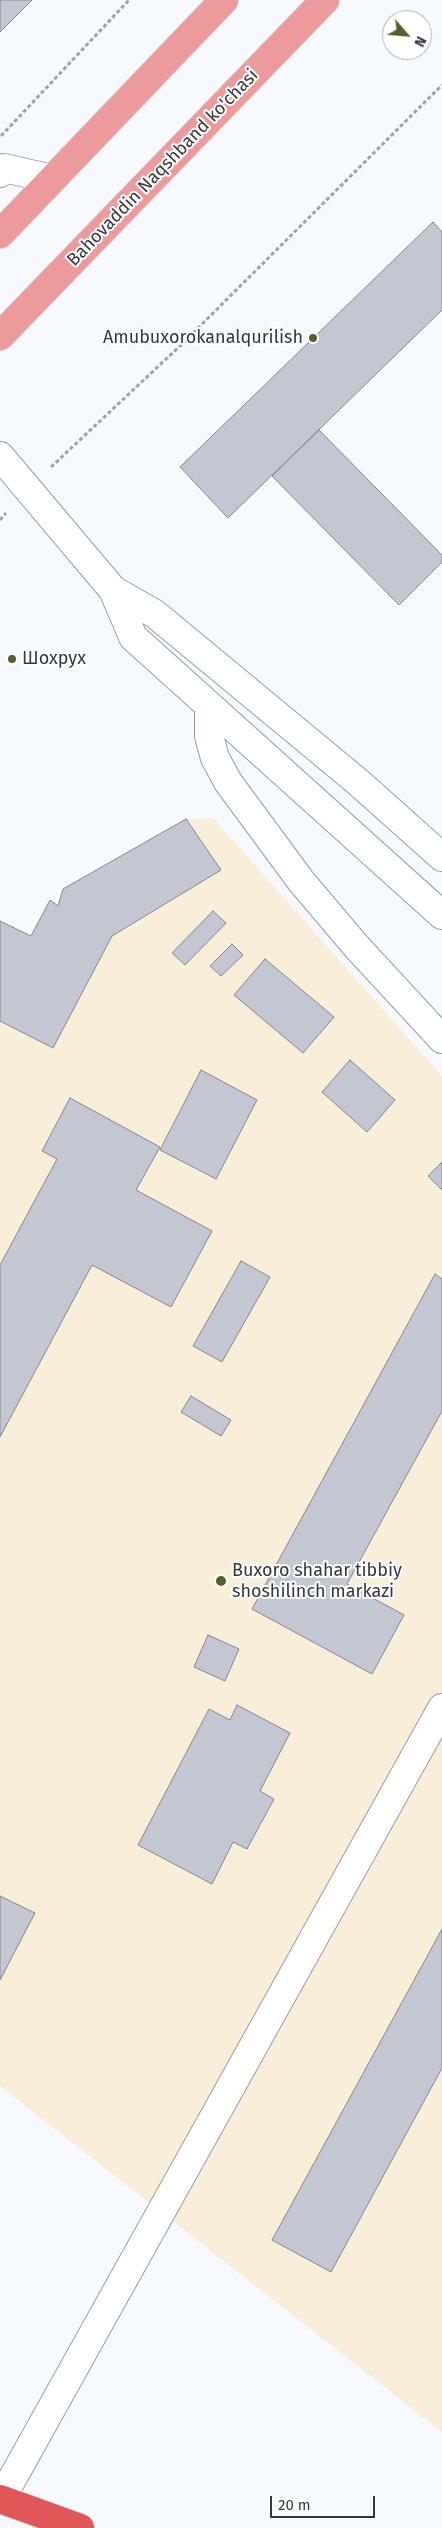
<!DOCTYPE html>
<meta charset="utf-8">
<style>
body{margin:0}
#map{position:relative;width:442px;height:2528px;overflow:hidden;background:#f8f9fe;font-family:"Fira Sans",sans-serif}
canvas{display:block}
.north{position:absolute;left:382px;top:10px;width:50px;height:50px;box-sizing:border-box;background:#fff;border:1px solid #afafb1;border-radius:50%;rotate:117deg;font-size:14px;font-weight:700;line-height:20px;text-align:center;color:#36373b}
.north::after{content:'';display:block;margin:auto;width:18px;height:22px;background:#585d2b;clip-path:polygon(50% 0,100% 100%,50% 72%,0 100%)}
.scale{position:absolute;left:270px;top:2496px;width:105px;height:22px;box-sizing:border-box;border:2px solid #36373b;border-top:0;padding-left:6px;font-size:15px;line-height:18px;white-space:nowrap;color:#36373b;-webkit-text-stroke:4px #fff;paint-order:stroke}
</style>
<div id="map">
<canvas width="442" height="2528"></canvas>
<div class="north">N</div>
<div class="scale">20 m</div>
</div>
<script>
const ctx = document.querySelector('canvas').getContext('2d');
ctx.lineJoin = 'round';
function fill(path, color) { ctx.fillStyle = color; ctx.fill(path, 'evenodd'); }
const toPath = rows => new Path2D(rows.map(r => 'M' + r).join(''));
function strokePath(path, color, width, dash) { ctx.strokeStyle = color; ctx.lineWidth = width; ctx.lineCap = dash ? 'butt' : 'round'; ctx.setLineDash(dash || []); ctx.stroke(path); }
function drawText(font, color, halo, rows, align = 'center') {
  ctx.font = font + ' "Fira Sans",sans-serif'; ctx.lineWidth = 4; ctx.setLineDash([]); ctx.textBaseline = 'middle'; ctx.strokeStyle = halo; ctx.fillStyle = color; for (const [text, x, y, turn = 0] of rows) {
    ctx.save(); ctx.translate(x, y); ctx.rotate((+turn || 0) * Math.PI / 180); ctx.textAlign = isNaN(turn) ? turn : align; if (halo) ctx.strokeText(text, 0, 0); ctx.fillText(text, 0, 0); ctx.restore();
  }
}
const medical = toPath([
 [213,818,442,1076,442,2432,0,2086,0,921,31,936,50,900,58,905,63,889,186,819]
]);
const building = toPath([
 [0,0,32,0,0,32,0,0],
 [433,222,442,232,442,310,228,518,180,467,433,222],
 [319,430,442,555,442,562,399,605,272,476,319,430],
 [186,819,221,870,112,936,53,1048,0,1021,0,921,31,936,50,900,58,906,63,889,186,819],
 [213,911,226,923,185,965,172,953,213,911],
 [232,944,243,955,221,976,210,966,232,944],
 [265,959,334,1017,303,1053,234,995,265,959],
 [350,1060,395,1100,367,1132,322,1092,350,1060],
 [201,1070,257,1100,216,1179,160,1150,201,1070],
 [70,1098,160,1147,136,1190,212,1231,171,1307,92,1265,0,1437,0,1265,57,1159,42,1151,70,1098],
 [442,1162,442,1190,428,1176,442,1162],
 [241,1261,270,1277,222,1362,193,1346,241,1261],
 [435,1274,442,1279,442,1411,347,1584,404,1615,372,1674,252,1609,435,1274],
 [191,1396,231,1420,221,1436,181,1412,191,1396],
 [208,1635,239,1649,225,1681,194,1667,208,1635],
 [237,1705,290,1733,260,1791,274,1799,247,1849,233,1842,212,1884,138,1845,209,1709,230,1720,237,1705],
 [0,1896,35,1913,0,1980,0,1896],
 [442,1929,442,2068,331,2272,272,2240,442,1929]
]);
const path = toPath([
 [1,136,129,0],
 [51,467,181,345,442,85],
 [0,520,6,513]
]);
const minor = toPath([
 [0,173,4,168,52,179],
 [0,456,113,590,133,637,442,915],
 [113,590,155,614,358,782,442,857],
 [209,708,209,736,215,758,228,782,301,881,356,946,442,1039],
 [1,2499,442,1708]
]);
const major = toPath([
 [0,234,224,0],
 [0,336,325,0]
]);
const highway = toPath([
 [0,2499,80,2528]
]);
const markers = [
 [313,338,5,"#585d2b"],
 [12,659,5,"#585d2b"],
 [221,1581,6,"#585d2b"]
];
const streetNames = [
 ["Bahovaddin Naqshband ko'chasi",163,168,-46]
];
const poiNames = [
 ["Amubuxorokanalqurilish",303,338,"right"],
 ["Шохрух",22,659],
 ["Buxoro shahar tibbiy",232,1571],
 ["shoshilinch markazi",232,1592]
];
fill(medical, '#f9eed9');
fill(building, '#c4c7d2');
strokePath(building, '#858892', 1);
strokePath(minor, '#999ca6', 30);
strokePath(major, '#d7d7d8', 30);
strokePath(highway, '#d7d7d8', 30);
strokePath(path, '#a2a3a7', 3, [4, 2.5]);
strokePath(minor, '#fff', 28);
strokePath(major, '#ec9a9b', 28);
strokePath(highway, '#e05759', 28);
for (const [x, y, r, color] of markers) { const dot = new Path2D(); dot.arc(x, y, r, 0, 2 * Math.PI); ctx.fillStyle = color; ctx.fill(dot); strokePath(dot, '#fff', 2); }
drawText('18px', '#36373b', '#fff', streetNames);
drawText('18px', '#36373b', '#fff', poiNames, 'left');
</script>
